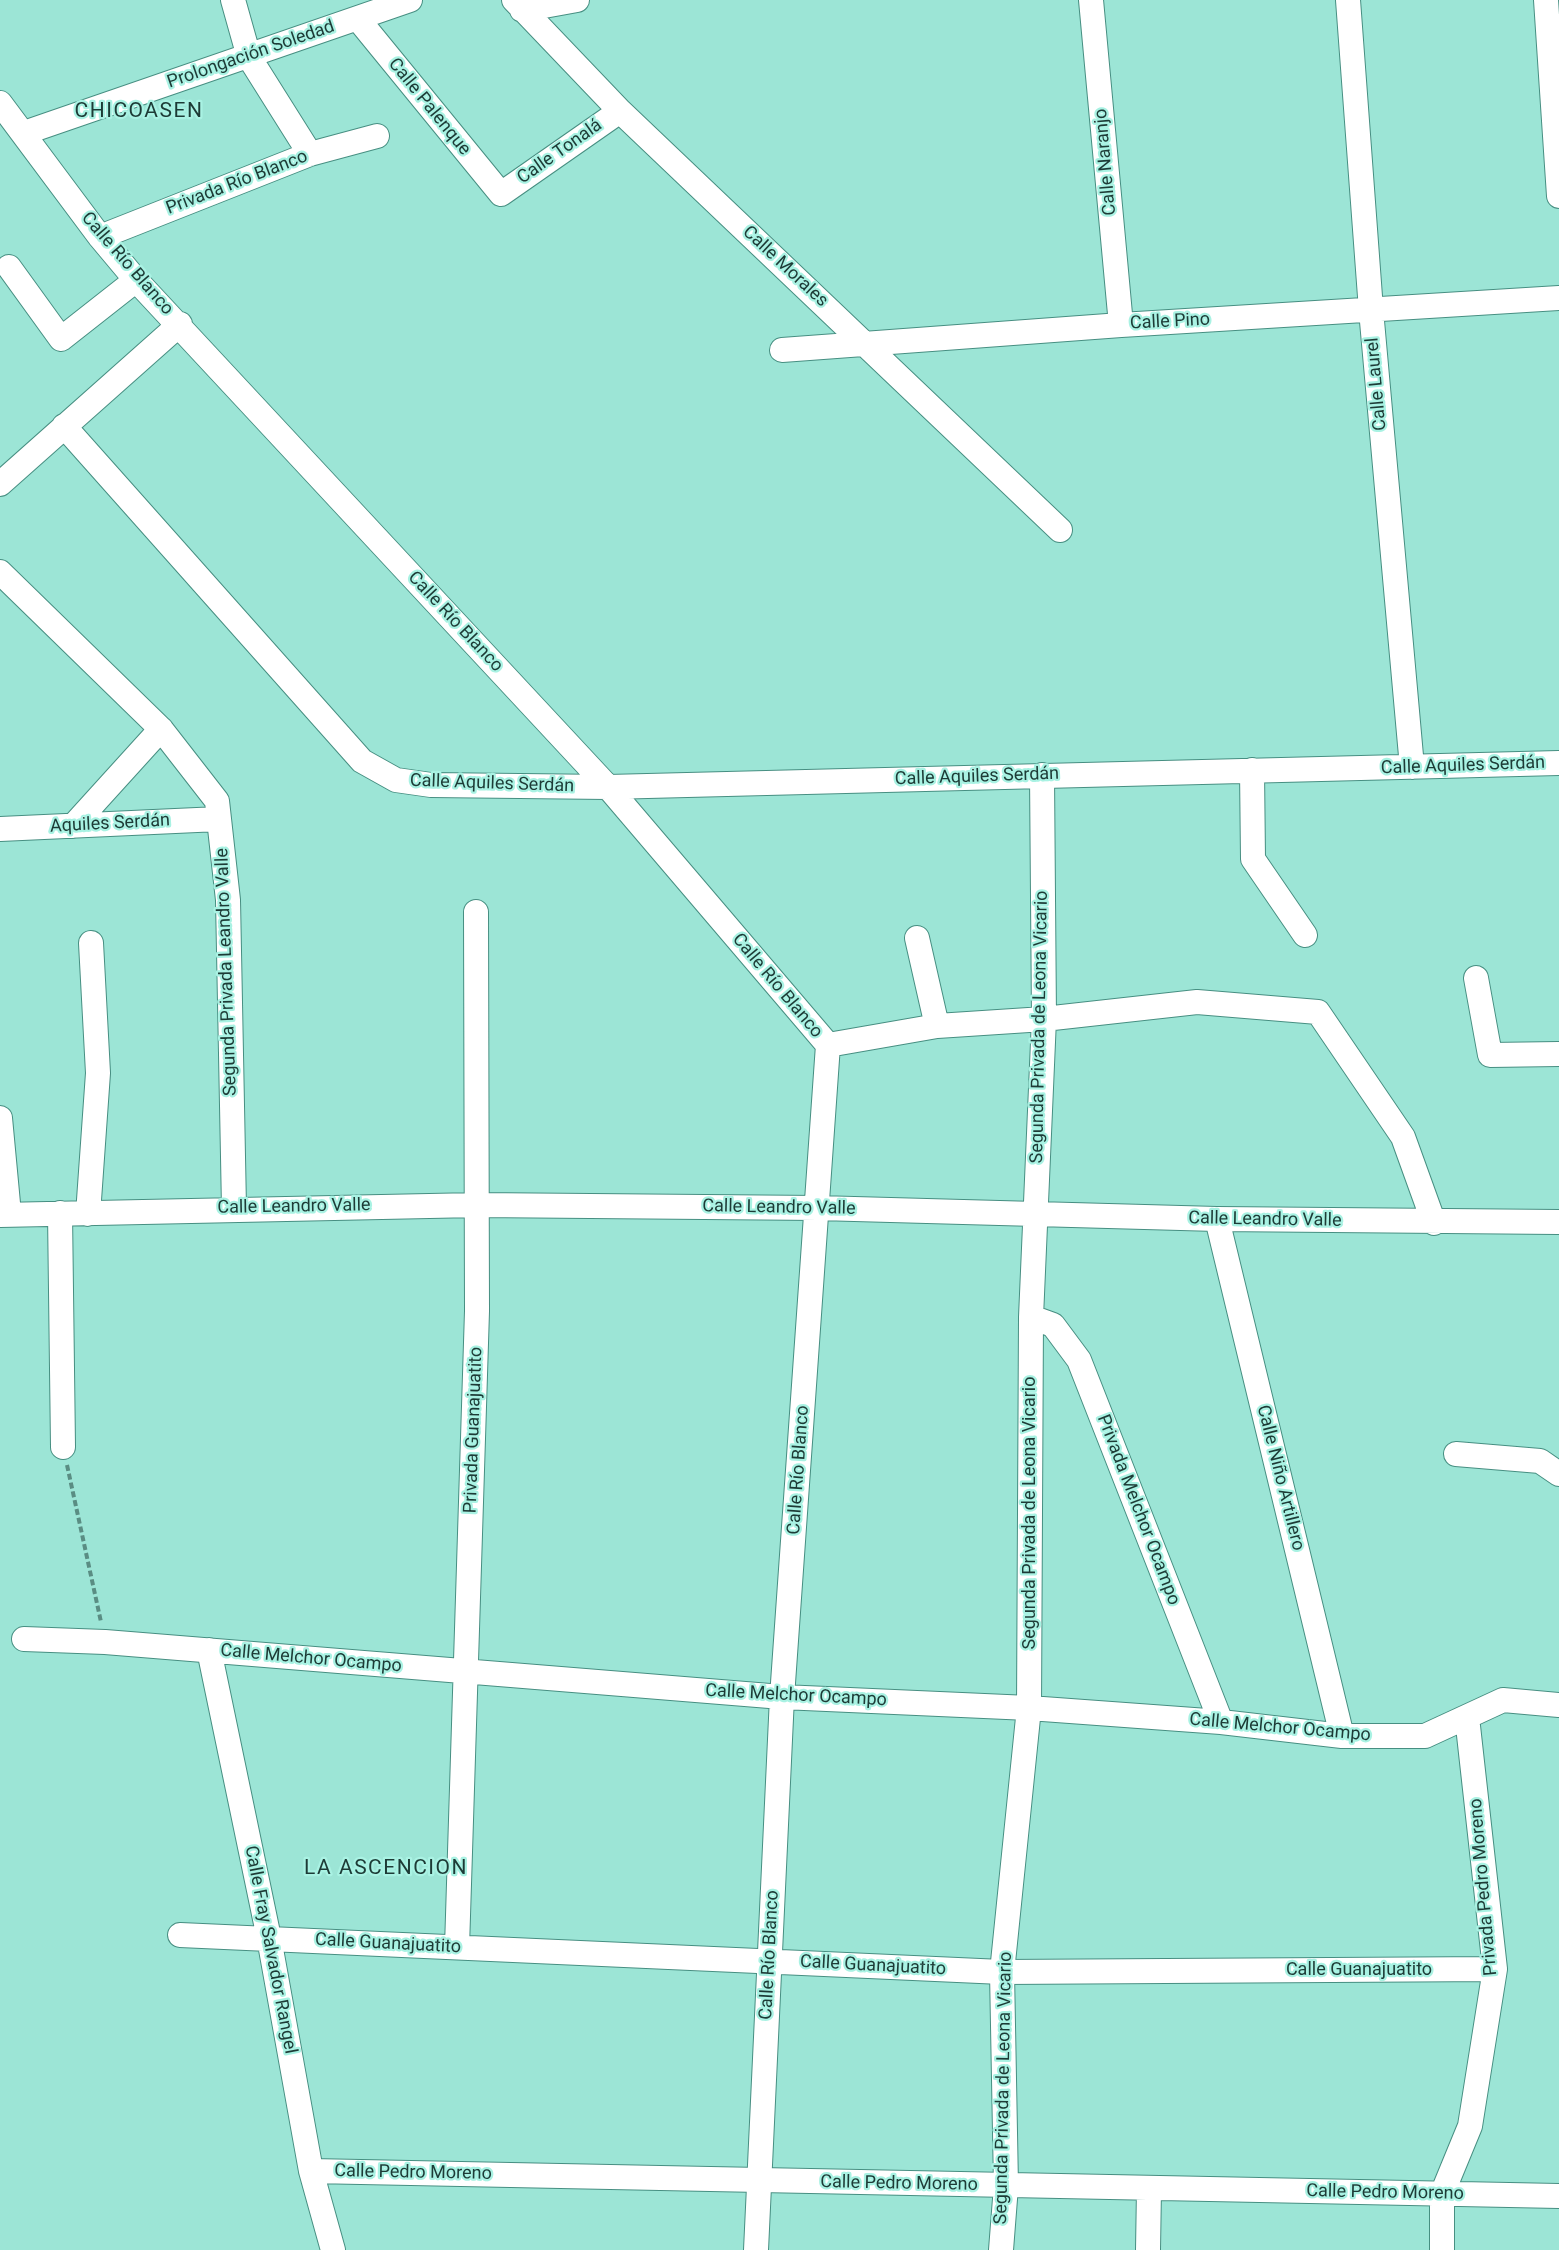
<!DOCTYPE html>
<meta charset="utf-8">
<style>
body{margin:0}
canvas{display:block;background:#9ce5d6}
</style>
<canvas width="1559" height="2250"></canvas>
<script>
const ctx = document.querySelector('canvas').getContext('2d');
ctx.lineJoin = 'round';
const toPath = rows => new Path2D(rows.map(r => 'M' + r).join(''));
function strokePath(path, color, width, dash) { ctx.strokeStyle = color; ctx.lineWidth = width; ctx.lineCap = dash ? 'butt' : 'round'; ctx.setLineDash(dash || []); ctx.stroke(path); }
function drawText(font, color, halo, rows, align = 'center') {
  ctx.font = font + ' Roboto,sans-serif'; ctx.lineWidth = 4.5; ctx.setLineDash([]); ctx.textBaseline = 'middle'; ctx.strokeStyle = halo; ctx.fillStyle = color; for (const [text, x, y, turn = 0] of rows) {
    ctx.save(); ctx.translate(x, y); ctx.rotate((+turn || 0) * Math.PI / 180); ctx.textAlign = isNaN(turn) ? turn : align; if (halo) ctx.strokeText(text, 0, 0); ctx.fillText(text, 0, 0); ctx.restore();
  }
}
const path = toPath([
 [67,1465,101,1622]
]);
const minor = toPath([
 [233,0,249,57,310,154],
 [514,0,620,111,1060,530],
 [1091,0,1121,325],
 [1348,0,1371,310,1412,767],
 [1546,0,1559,196],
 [522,10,577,0],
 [358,19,501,194,620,111],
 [0,103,100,237,136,280,608,787,828,1045,782,1697,756,2250],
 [24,133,410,0],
 [100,237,310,154,377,136],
 [9,267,61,339,136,280],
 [782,350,1121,325,1559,298],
 [64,426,362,761,396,780,431,785,608,787,1559,763],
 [0,484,180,324],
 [0,572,161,729,217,801,228,900,234,1208],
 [1252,770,1253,859,1305,935],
 [73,826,161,729],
 [0,829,219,819],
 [917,938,937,1026],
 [1476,978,1490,1055,1559,1054],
 [828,1045,937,1026,1044,1019,1197,1002,1318,1012,1403,1137,1434,1223],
 [0,1118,9,1214],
 [60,1213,63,1447],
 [88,1214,98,1073,91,943],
 [0,1215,477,1205,818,1208,1217,1219,1559,1222],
 [1217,1219,1342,1736],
 [1031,1317,1053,1325,1079,1360,1221,1722],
 [1456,1454,1540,1461,1559,1474],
 [24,1639,105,1642,782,1697,1029,1708,1221,1722,1342,1736,1425,1736,1503,1700,1559,1705],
 [209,1650,269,1938,311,2171,333,2250],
 [180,1935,1002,1972,1495,1969],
 [457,1947,477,1311,476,912],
 [311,2171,1559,2196],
 [1001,2250,1006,2186,1002,1972,1029,1708,1031,1317,1044,1019,1042,775],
 [1148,2250,1149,2189],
 [1442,2250,1442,2194,1470,2126,1495,1969,1467,1717]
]);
const streetNames = [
 ["Prolongación Soledad",251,55,-19],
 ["Calle Palenque",429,107,51],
 ["Calle Tonalá",560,152,-35],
 ["Calle Naranjo",1106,162,-95],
 ["Privada Río Blanco",237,183,-21],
 ["Calle Río Blanco",127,264,49],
 ["Calle Morales",785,267,43],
 ["Calle Pino",1170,322,-3],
 ["Calle Laurel",1377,384,-95],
 ["Calle Río Blanco",455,622,47],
 ["Calle Aquiles Serdán",1463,766,-2],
 ["Calle Aquiles Serdán",977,777,-2],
 ["Calle Aquiles Serdán",492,784,2],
 ["Aquiles Serdán",110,824,-3],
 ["Segunda Privada Leandro Valle",227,972,-92],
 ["Calle Río Blanco",777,986,50],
 ["Segunda Privada de Leona Vicario",1040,1027,-89],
 ["Calle Leandro Valle",294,1207,-1],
 ["Calle Leandro Valle",779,1208,1],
 ["Calle Leandro Valle",1265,1220,1],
 ["Privada Guanajuatito",474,1430,-88],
 ["Calle Río Blanco",799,1470,-86],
 ["Calle Niño Artillero",1280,1478,76],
 ["Privada Melchor Ocampo",1138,1510,69],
 ["Segunda Privada de Leona Vicario",1030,1513,-90],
 ["Calle Melchor Ocampo",311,1659,5],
 ["Calle Melchor Ocampo",796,1696,3],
 ["Calle Melchor Ocampo",1280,1728,5],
 ["Privada Pedro Moreno",1484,1887,-95],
 ["Calle Guanajuatito",388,1944,3],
 ["Calle Fray Salvador Rangel",270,1950,79],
 ["Calle Río Blanco",770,1955,-87],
 ["Calle Guanajuatito",873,1966,3],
 ["Calle Guanajuatito",1359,1970],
 ["Segunda Privada de Leona Vicario",1004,2088,-89],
 ["Calle Pedro Moreno",413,2173,1],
 ["Calle Pedro Moreno",899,2184,1],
 ["Calle Pedro Moreno",1385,2193,1]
];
const quarterNames = [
 ["CHICOASEN",139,112],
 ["LA ASCENCION",386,1869]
];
strokePath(minor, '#478f82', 26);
strokePath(path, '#5a8d83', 4, [6, 3]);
strokePath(minor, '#fff', 24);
drawText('18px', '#1d3b36', '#a9f2e3', streetNames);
ctx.letterSpacing = '1.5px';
drawText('21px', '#1d3b36', '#a9f2e3', quarterNames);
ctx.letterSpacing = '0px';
</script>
